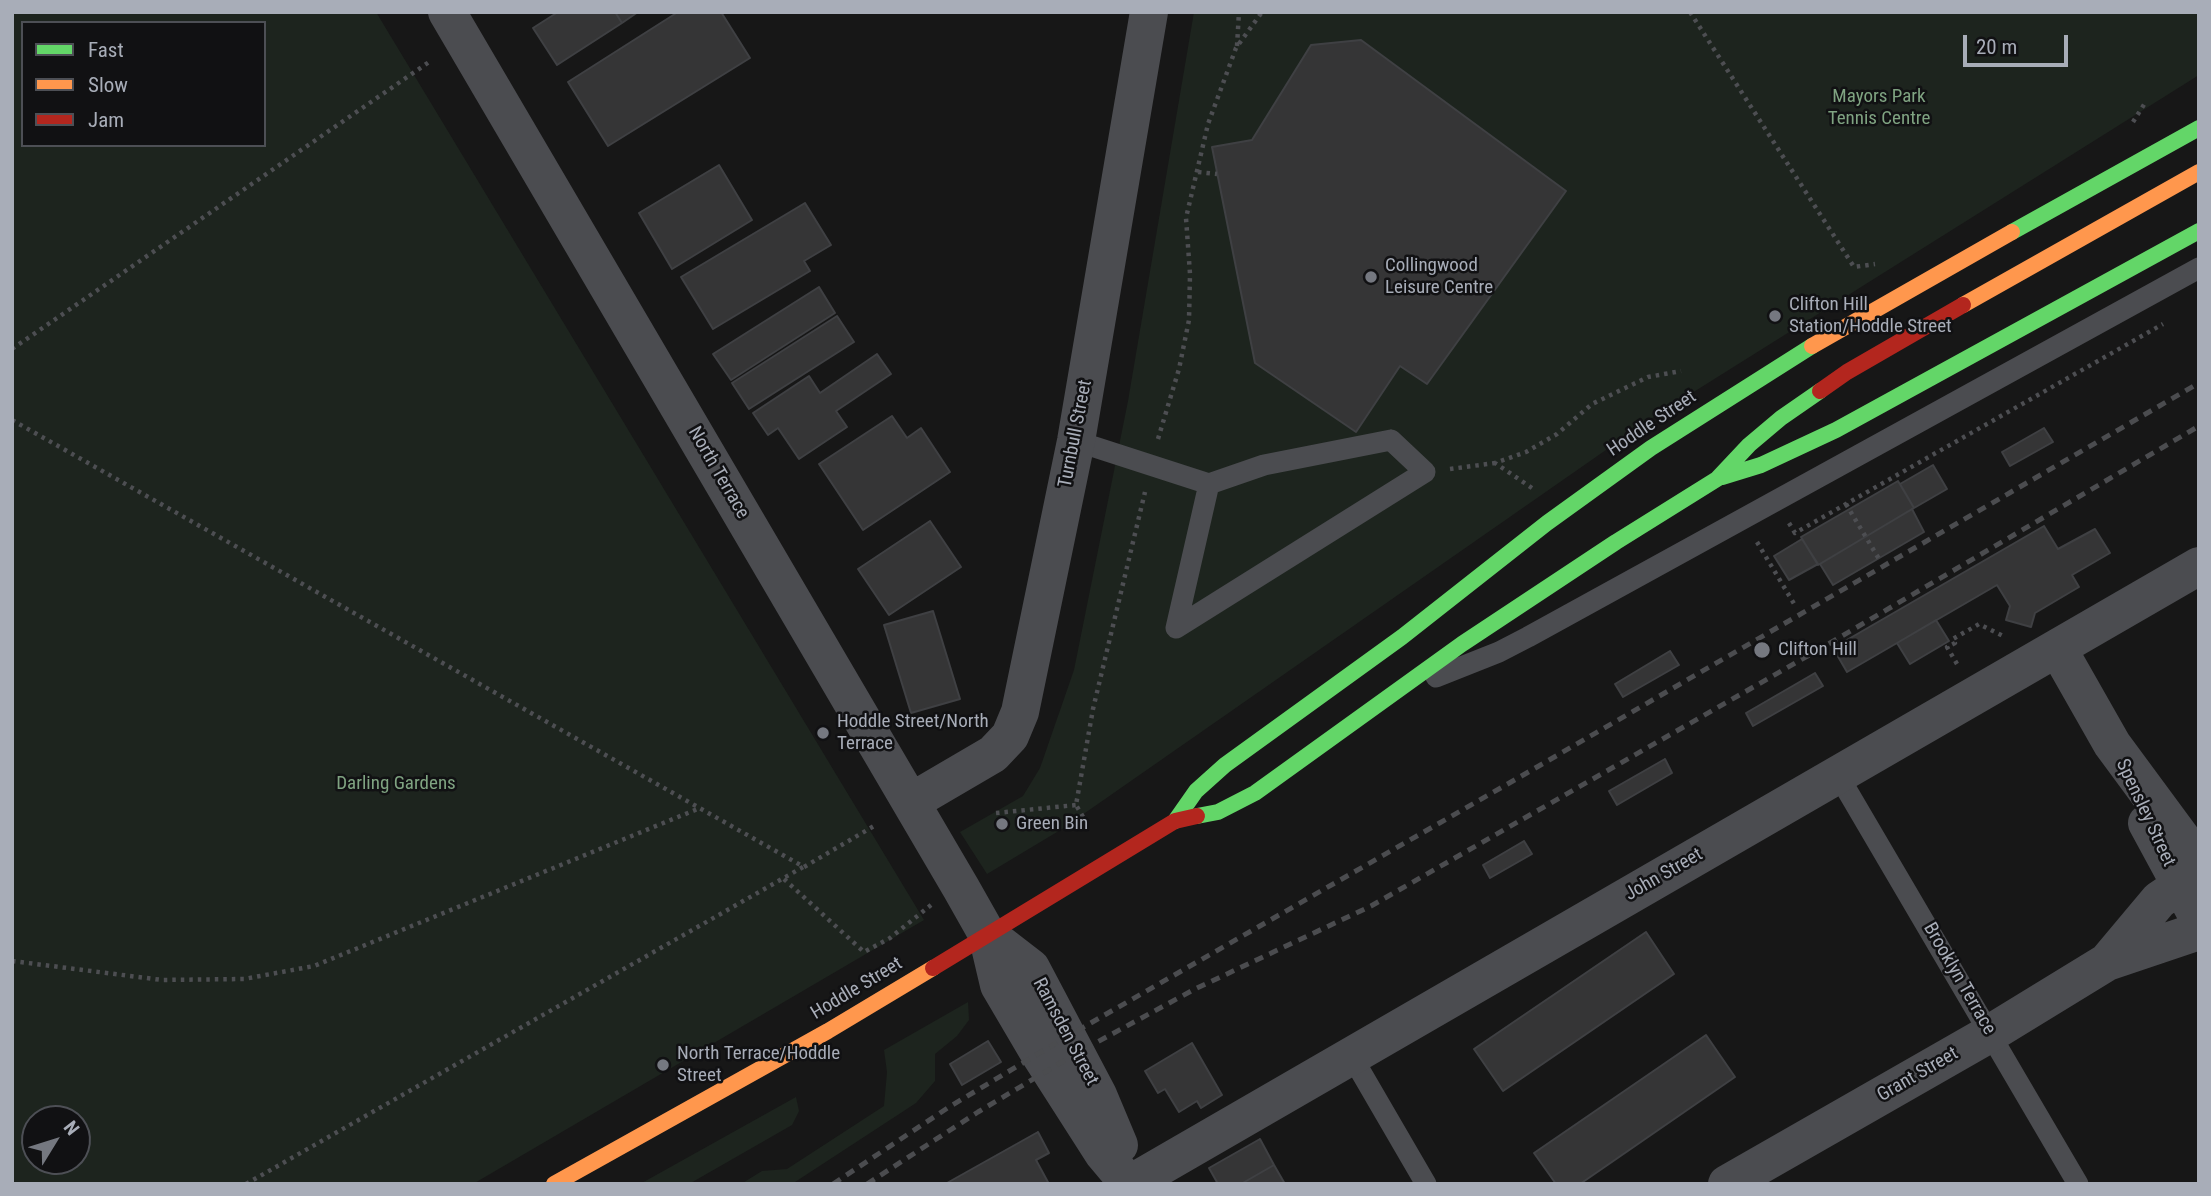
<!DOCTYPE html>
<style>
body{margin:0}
#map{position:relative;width:2211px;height:1196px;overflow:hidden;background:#171717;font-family:"Roboto Condensed",sans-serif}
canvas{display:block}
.frame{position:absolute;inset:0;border:14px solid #a8adb8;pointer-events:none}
.legend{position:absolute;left:21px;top:21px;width:245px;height:126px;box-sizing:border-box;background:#111113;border:2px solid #4d4f55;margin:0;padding:9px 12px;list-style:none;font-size:21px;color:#a8adb8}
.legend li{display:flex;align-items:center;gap:14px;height:35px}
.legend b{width:35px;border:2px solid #4d4f55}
.north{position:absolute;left:21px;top:1105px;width:70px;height:70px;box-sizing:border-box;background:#111113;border:2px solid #4d4f55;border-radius:50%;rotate:52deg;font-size:19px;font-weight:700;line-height:28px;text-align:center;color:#a8adb8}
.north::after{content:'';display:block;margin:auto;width:24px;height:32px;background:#757880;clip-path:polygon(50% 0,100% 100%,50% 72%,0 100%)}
.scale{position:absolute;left:1963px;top:35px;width:105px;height:32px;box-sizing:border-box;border:4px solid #a8adb8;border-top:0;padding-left:9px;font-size:21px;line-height:24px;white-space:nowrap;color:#a8adb8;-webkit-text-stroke:5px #111113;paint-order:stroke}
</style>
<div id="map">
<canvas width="2211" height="1196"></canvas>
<div class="frame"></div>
<ul class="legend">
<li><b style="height:9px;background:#63d668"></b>Fast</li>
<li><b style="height:9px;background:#ff974d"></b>Slow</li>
<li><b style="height:9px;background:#b3261e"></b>Jam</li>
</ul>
<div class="north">N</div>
<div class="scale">20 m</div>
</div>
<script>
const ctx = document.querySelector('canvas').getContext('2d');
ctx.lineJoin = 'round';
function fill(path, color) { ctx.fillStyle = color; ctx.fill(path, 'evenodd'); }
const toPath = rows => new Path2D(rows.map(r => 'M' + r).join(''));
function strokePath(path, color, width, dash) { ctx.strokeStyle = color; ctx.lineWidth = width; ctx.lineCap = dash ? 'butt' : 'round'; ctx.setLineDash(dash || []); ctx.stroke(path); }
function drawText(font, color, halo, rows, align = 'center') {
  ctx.font = font + ' "Roboto Condensed",sans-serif'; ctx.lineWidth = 5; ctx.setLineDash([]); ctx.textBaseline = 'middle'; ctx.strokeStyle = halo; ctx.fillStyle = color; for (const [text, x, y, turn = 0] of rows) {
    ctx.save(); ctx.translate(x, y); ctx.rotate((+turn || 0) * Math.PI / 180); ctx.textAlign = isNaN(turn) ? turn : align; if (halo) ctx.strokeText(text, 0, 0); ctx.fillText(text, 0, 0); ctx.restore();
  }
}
const green = toPath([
 [12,12,376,12,924,920,473,1184,12,1184],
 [23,23,264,23,264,145,23,145],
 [77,1119,77,1161,35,1161,35,1119],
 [1194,12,2199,12,2199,75,1649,420,1062,829,987,874,960,832,1023,796,1040,768,1074,670,1128,401],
 [968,1002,969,1020,957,1036,935,1054,935,1081,916,1103,792,1184,741,1184,762,1171,787,1169,884,1106,887,1072,884,1050],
 [796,1097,799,1111,792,1125,689,1184,640,1184]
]);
const building = toPath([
 [558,12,615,12,622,23,557,65,533,28,558,12],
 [615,12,638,12,622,23,615,12],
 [678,12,721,12,750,58,608,146,568,82,678,12],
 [1361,40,1566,191,1427,384,1400,366,1356,432,1255,363,1212,147,1252,140,1311,45,1361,40],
 [719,165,752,220,672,269,639,213,719,165],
 [805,203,831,245,804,261,810,271,713,329,681,277,805,203],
 [819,287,835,313,731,380,713,354,819,287],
 [837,316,854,342,749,409,732,383,837,316],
 [877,354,891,374,836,411,847,427,799,459,778,428,768,435,753,413,809,376,820,393,877,354],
 [892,416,907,438,921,428,950,472,863,530,819,464,892,416],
 [2044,428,2053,442,2010,466,2002,452,2044,428],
 [1933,465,1947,489,1914,508,1900,484,1933,465],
 [1898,481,1914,508,1818,565,1801,537,1898,481],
 [1912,509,1924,532,1833,585,1820,564,1912,509],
 [930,521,961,567,889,615,858,569,930,521],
 [2044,526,2058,549,2095,529,2110,553,2072,575,2079,587,2035,613,2031,627,2006,620,2010,606,1997,585,1847,672,1833,648,2044,526],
 [1802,539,1818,564,1789,580,1774,556,1802,539],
 [933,611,960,699,911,713,884,625,933,611],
 [1936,620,1949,641,1910,664,1897,643,1936,620],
 [1670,651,1679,665,1623,697,1615,684,1670,651],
 [1815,673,1823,686,1753,726,1746,713,1815,673],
 [1665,759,1672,773,1617,805,1609,791,1665,759],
 [1524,841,1532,854,1490,878,1483,865,1524,841],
 [1646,932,1674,974,1503,1091,1474,1049,1646,932],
 [1706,1035,1735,1077,1580,1184,1556,1184,1534,1153,1706,1035],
 [988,1041,1001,1062,962,1085,950,1064,988,1041],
 [1192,1043,1222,1095,1201,1108,1197,1101,1179,1112,1165,1089,1158,1093,1145,1071,1192,1043],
 [1038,1132,1049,1153,1036,1160,1049,1184,947,1183,1038,1132],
 [1260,1139,1274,1165,1241,1184,1218,1184,1209,1168,1260,1139],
 [1274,1165,1285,1184,1241,1184,1274,1165]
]);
const path = toPath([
 [1690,12,1854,267,1875,264],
 [1237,46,1239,12],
 [2133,122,2145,103],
 [1198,172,1217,174],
 [12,349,432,60],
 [12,420,804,867,874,826],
 [1158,439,1179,369,1189,320,1190,274,1186,218,1208,124,1236,48,1262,12],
 [1450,469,1495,463],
 [1532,488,1495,463,1526,452,1557,434,1592,404,1648,377,1681,371],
 [1846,504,1879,559],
 [1789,523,1795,533,2163,324],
 [1757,542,1796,607],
 [1957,664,1947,647,1955,643,1953,639,1979,624,2003,636],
 [996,813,1076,805],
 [1083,817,1076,805,1093,709,1145,492],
 [784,879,864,952,890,938,931,905],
 [12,961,162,980,244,979,314,966,700,808],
 [246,1184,803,867]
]);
const lane = toPath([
 [1391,440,1425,472,1176,628,1209,484,1264,465,1391,440],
 [1076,441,1209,484],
 [1436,677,1499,652,1528,637,2199,268],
 [1838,775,2078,1184],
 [1351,1055,1426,1184]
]);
const street = toPath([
 [447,12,961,888,987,934,999,985,1039,1053,1103,1153,1129,1184],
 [2058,649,2112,744,2199,862],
 [911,802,993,754,1010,736,1020,712,1076,441,1149,12],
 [2147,823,2199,919],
 [987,934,1031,968,1098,1095,1119,1145],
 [2107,962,2159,900,2199,873],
 [1130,1184,2199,566],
 [1727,1184,1991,1033,2107,962,2199,931]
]);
const fast = toPath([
 [2012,232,2199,128],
 [1722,477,1761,465,1836,430,2199,231],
 [1197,816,1218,812,1255,793,1462,644,1616,542,1717,479,1749,445,1781,418,1820,391],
 [1175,821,1196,791,1225,765,1402,637,1547,523,1651,448,1812,346]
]);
const slow = toPath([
 [1963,305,2199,172],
 [1812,346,2012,232],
 [554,1184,828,1031,933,968]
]);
const jam = toPath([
 [1820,391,1847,372,1963,305],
 [933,968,1175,821,1197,816]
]);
const rail = toPath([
 [833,1184,949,1107,1068,1036,1525,774,2199,383],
 [867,1184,978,1112,1077,1053,1195,989,1371,906,1825,646,2199,426]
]);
const markers = [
 [1371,277,7,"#757880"],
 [1775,316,7,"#757880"],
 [1762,650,9,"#757880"],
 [823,733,7,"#757880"],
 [1002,824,7,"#757880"],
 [663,1065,7,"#757880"]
];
const parkNames = [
 ["Mayors Park",1879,97],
 ["Tennis Centre",1879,119],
 ["Darling Gardens",396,784]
];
const poiNames = [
 ["Collingwood",1385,266],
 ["Leisure Centre",1385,288],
 ["Clifton Hill",1789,305],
 ["Station/Hoddle Street",1789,327],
 ["Clifton Hill",1778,650],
 ["Hoddle Street/North",837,722],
 ["Terrace",837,744],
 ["Green Bin",1016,824],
 ["North Terrace/Hoddle",677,1054],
 ["Street",677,1076]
];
const streetNames = [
 ["Hoddle Street",1652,424,-34],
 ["Turnbull Street",1076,434,-79],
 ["North Terrace",718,473,60],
 ["Spensley Street",2145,813,65],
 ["John Street",1664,875,-30],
 ["Brooklyn Terrace",1959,979,60],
 ["Hoddle Street",857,989,-31],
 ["Ramsden Street",1065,1032,62],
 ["Grant Street",1918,1075,-30]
];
fill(green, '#1d241e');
fill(building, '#353536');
strokePath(building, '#3f4043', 2);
strokePath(path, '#4d4e52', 4.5, [3.5, 5]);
strokePath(lane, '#4b4c50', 21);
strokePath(street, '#4b4c50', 38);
strokePath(fast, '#63d668', 16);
strokePath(slow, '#ff974d', 16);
strokePath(jam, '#b3261e', 16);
strokePath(rail, '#4b4c4f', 5, [9, 7]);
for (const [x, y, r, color] of markers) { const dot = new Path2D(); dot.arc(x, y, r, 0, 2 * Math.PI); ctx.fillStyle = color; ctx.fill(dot); strokePath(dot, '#111113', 2.5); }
drawText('19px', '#7fa381', '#111113', parkNames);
drawText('19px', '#a8adb8', '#111113', poiNames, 'left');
drawText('19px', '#a8adb8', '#111113', streetNames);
</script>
